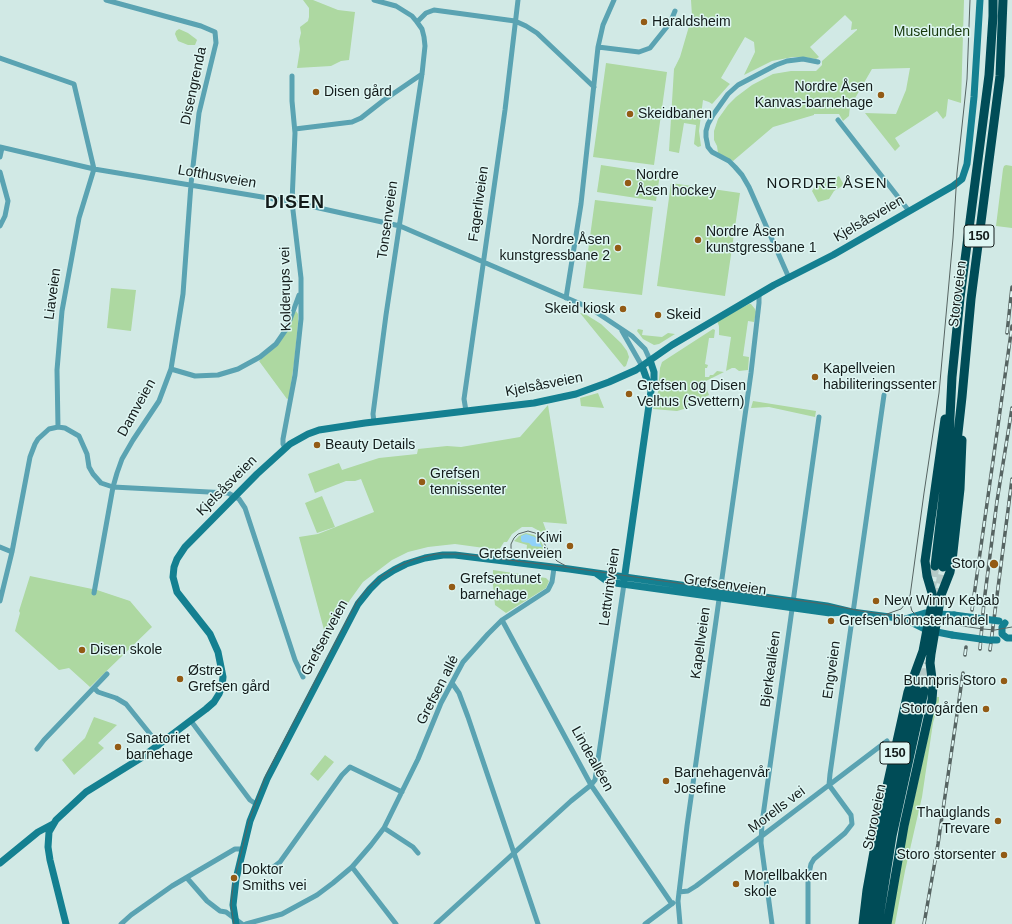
<!DOCTYPE html>
<meta charset="utf-8">
<style>
body{margin:0}
canvas{display:block;background:#d1e9e5}
</style>
<canvas width="1012" height="924"></canvas>
<script>
const ctx = document.querySelector('canvas').getContext('2d');
ctx.lineJoin = 'round';
function fill(path, color) { ctx.fillStyle = color; ctx.fill(path, 'evenodd'); }
const toPath = rows => new Path2D(rows.map(r => 'M' + r).join(''));
function strokePath(path, color, width, dash) { ctx.strokeStyle = color; ctx.lineWidth = width; ctx.lineCap = dash ? 'butt' : 'round'; ctx.setLineDash(dash || []); ctx.stroke(path); }
function drawText(font, color, halo, rows, align = 'center') {
  ctx.font = font + ' Helvetica,sans-serif'; ctx.lineWidth = 3; ctx.setLineDash([]); ctx.textBaseline = 'middle'; ctx.strokeStyle = halo; ctx.fillStyle = color; for (const [text, x, y, turn = 0] of rows) {
    ctx.save(); ctx.translate(x, y); ctx.rotate((+turn || 0) * Math.PI / 180); ctx.textAlign = isNaN(turn) ? turn : align; if (halo) ctx.strokeText(text, 0, 0); ctx.fillText(text, 0, 0); ctx.restore();
  }
}
const green = toPath([
 [303,0,313,0,338,10,355,12,349,60,341,61,331,66,297,68,300,49,299,41,301,33,300,27,308,21,309,17,309,8],
 [691,0,964,0,961,103,948,99,946,116,943,119,937,111,895,138,900,146,895,151,865,113,896,114,906,90,910,68,872,69,854,100,850,105,849,116,843,121,839,114,814,114,814,115,773,127,733,161,718,153,717,146,714,140,714,131,718,119,728,105,736,97,752,85,773,74,791,71,816,71,822,65,822,61,857,30,857,29,851,30,852,22,845,15,810,47,819,57,816,59,803,57,793,57,772,61,744,75,755,52,754,42,745,37,721,78,730,84,728,86,713,103,712,104,709,102,703,100,699,131,701,146,698,147,694,144,696,125,684,123,679,153,669,151,674,69,680,57,692,16],
 [179,29,188,33,196,39,197,40,195,45,188,45,178,41,175,34,176,31],
 [606,63,667,72,654,165,593,157],
 [601,165,660,174,656,201,597,192],
 [1006,165,1012,166,1012,228,996,226,1003,169,1004,166],
 [839,176,844,185,834,191,829,199,818,202,812,191,820,178,833,179],
 [671,183,740,193,725,296,657,286],
 [595,200,653,207,642,295,583,288],
 [111,288,136,290,131,331,107,328],
 [749,304,751,304,755,309,756,312,754,322,748,321,743,356,749,357,748,370,739,371,735,368,732,368,726,371,731,337,719,335,719,326,717,321],
 [296,311,298,314,298,323,294,363,289,398,287,399,259,361,275,347],
 [580,313,585,314,601,324,621,343,627,351,629,357,626,366,624,367],
 [638,329,643,330,642,335,662,337,668,333,675,334,659,344,654,345,643,339,637,331],
 [713,329,715,330,714,338,709,338,705,364,708,365,707,368,705,368,705,377,709,377,710,375,713,375,717,371,724,372,704,382,709,395,698,400,698,405,677,411,653,409,658,392,660,368,662,362],
 [598,393,604,408,581,406,580,398],
 [753,401,816,411,815,417,769,407,751,408],
 [548,405,567,524,543,522,547,533,543,533,532,527,522,527,512,534,507,542,504,542,499,550,455,544,428,547,408,552,392,560,363,582,350,600,327,641,299,537,318,534,374,512,361,479,355,481,346,481,315,493,308,474,339,463,342,470,379,458,417,454,418,449,447,446,461,447,520,437],
 [322,496,335,527,317,533,305,503],
 [526,533,534,535,540,540,548,554,544,554,543,557,526,555,527,545,514,541,519,536],
 [493,570,546,578,549,581,546,588,506,613,495,605,493,585],
 [30,576,97,590,130,601,152,627,90,687,69,668,59,670,15,631,20,613,19,611],
 [937,697,939,697,939,701,933,723,922,797,905,871,895,924,891,924,900,863],
 [94,717,117,725,98,743,104,748,74,775,62,760,85,738],
 [325,755,334,762,318,781,310,774]
]);
const water = toPath([
 [526,534,535,537,539,541,542,547,532,546,529,543,522,542,521,540,521,536]
]);
const highwayTunnel = toPath([
 [931,590,935,566],
 [938,597,943,567],
 [916,689,919,668],
 [924,691,928,663]
]);
const street = toPath([
 [374,0,396,6,412,16,417,22,422,29,424,37,425,46,422,74,386,315,373,414,374,422],
 [417,22,426,13,434,10,515,21,526,26,537,33,594,87],
 [598,47,639,52,650,48,670,23,675,11],
 [0,58,74,84,94,169,79,218,62,311,57,370,58,427],
 [838,120,909,211],
 [295,129,352,122,361,118,384,100,422,74],
 [0,147,94,169,292,202,400,226,590,308,632,336,645,349,650,360],
 [0,157,2,148],
 [0,172,8,201,5,216,0,226],
 [789,278,749,187,742,175,735,167,729,161,712,152,708,147,706,137,706,131,708,124,713,115,728,94,738,85,776,65,787,61,803,59,818,62],
 [566,298,581,204,598,47,603,25,614,0],
 [622,331,642,366],
 [171,369,195,376,218,375,238,369,260,357,276,344,287,328,299,295],
 [466,411,464,399,505,110,518,0],
 [285,448,283,444,283,439,295,375,301,319,301,278,292,202,295,133,292,101,292,76],
 [0,547,12,552],
 [94,593,113,487,117,473,122,459,133,440,159,401,171,369,183,294,191,184,199,113,216,43,215,32,201,26,106,0],
 [0,601,12,552,30,457,35,444,38,439,49,429,58,427,65,428,79,436,87,454,89,467,93,474,101,483,113,487,228,493,239,499,245,508,295,660,303,677],
 [502,620,591,785,672,904],
 [452,683,459,693,468,717,538,924],
 [94,688,98,692,116,698,126,704,159,745],
 [191,721,247,796,250,800,256,804],
 [37,749,44,740,107,674],
 [384,828,413,847,418,853],
 [352,867,396,924],
 [267,872,280,862,342,775,350,767,402,792],
 [187,878,207,901,220,911,226,912,242,924],
 [679,892,688,891,696,886,887,741],
 [121,924,131,915,172,886,235,849,243,849],
 [246,924,282,914,317,895,333,883,352,867,371,845,384,828,418,759,441,703,463,662,488,634,502,620,548,590,552,582,554,568],
 [436,924,571,801,591,785,595,780,624,584],
 [645,924,673,903],
 [680,924,678,901,687,826,751,373,759,303,759,295],
 [772,924,761,843,762,823,819,417],
 [808,924,808,878,811,864,814,859,845,833,852,824,851,815,829,785,830,774,884,395]
]);
const secondary = toPath([
 [642,366,651,391],
 [597,574,608,582,830,613,844,612],
 [624,581,651,391,654,383,654,372,650,360],
 [905,619,925,613,954,615],
 [1005,623,1002,627,1002,634,1007,638,1012,638],
 [0,863,38,832,53,824],
 [66,924,50,860,48,847,49,832,56,820,86,792,141,758,206,709,214,702,219,694,222,686,223,677,218,652,210,634,177,592,173,577,174,567,177,559,185,547,257,474,290,444,308,434,319,430,365,423,534,403,576,394,609,382,636,370,672,345,774,285,833,255,953,186,962,179,967,164,974,97,980,0],
 [236,924,233,905,236,879,250,821,267,779,358,604,370,589,380,579,394,570,406,564,425,558,443,555,455,555,569,569,827,606,852,612,905,619,927,630,952,635]
]);
const highway = toPath([
 [935,566,948,457,952,377,960,298,989,75,993,16,993,0],
 [943,567,962,397,971,299,1000,76,1003,0],
 [863,924,867,890,881,813,908,692,923,651,932,603,932,593,927,576,925,561,945,419],
 [871,924,876,880,885,834,916,689],
 [878,924,892,836,924,691],
 [887,924,904,826,932,700,933,686,930,663,931,654,941,595,950,572,952,561,960,489,962,440]
]);
const tram = toPath([
 [518,562,511,554,511,544,514,538,518,534,528,531,535,533,540,536,551,555,557,561,566,566],
 [887,614,901,609,905,604,909,596],
 [921,620,912,611,910,604,910,596,924,493,939,393,953,238,957,173,967,79,970,0],
 [234,924,231,905,233,886,249,821,266,775,349,616,358,600,369,587,382,576,397,567,413,560,436,554,462,554,586,570,830,605,861,611,983,629,995,630,1012,627]
]);
const rail = toPath([
 [1007,333,1012,287],
 [972,610,1012,326],
 [980,649,984,602,997,501,1012,408],
 [990,650,1012,479],
 [965,655,966,647],
 [924,924,938,844,963,673]
]);
const secondaryBridge = toPath([
 [954,615,999,621],
 [952,635,988,640,997,640]
]);
const markers = [
 [644,22,4,"#935b15"],
 [316,92,4,"#935b15"],
 [881,95,4,"#935b15"],
 [630,114,4,"#935b15"],
 [628,183,4,"#935b15"],
 [698,240,4,"#935b15"],
 [618,248,4,"#935b15"],
 [623,309,4,"#935b15"],
 [658,315,4,"#935b15"],
 [815,377,4,"#935b15"],
 [629,394,4,"#935b15"],
 [317,445,4,"#935b15"],
 [422,482,4,"#935b15"],
 [570,546,4,"#935b15"],
 [994,564,5,"#935b15"],
 [452,587,4,"#935b15"],
 [876,601,4,"#935b15"],
 [831,621,4,"#935b15"],
 [82,650,4,"#935b15"],
 [180,679,4,"#935b15"],
 [1004,681,4,"#935b15"],
 [986,709,4,"#935b15"],
 [118,747,4,"#935b15"],
 [666,781,4,"#935b15"],
 [998,821,4,"#935b15"],
 [1004,855,4,"#935b15"],
 [234,878,4,"#935b15"],
 [736,884,4,"#935b15"]
];
const shields = [
 [979,236,30],
 [895,753,30]
];
const shieldNames = [
 ["150",979,236],
 ["150",895,753]
];
const poiNames = [
 ["Haraldsheim",652,22],
 ["Nordre Åsen",873,87,"right"],
 ["Kanvas-barnehage",873,103,"right"],
 ["Disen gård",324,92],
 ["Skeidbanen",638,114],
 ["Nordre",636,175],
 ["Åsen hockey",636,191],
 ["Nordre Åsen",706,232],
 ["kunstgressbane 1",706,248],
 ["Nordre Åsen",610,240,"right"],
 ["kunstgressbane 2",610,256,"right"],
 ["Skeid kiosk",615,309,"right"],
 ["Skeid",666,315],
 ["Kapellveien",823,369],
 ["habiliteringssenter",823,385],
 ["Grefsen og Disen",637,386],
 ["Velhus (Svettern)",637,402],
 ["Beauty Details",325,445],
 ["Grefsen",430,474],
 ["tennissenter",430,490],
 ["Kiwi",562,538,"right"],
 ["Grefsenveien",562,554,"right"],
 ["Storo",985,564,"right"],
 ["Grefsentunet",460,579],
 ["barnehage",460,595],
 ["New Winny Kebab",884,601],
 ["Grefsen blomsterhandel",839,621],
 ["Disen skole",90,650],
 ["Østre",188,671],
 ["Grefsen gård",188,687],
 ["Bunnpris Storo",996,681,"right"],
 ["Storogården",978,709,"right"],
 ["Sanatoriet",126,739],
 ["barnehage",126,755],
 ["Barnehagenvår",674,773],
 ["Josefine",674,789],
 ["Thauglands",990,813,"right"],
 ["Trevare",990,829,"right"],
 ["Storo storsenter",996,855,"right"],
 ["Doktor",242,870],
 ["Smiths vei",242,886],
 ["Morellbakken",744,876],
 ["skole",744,892]
];
const parkNames = [
 ["Muselunden",932,32]
];
const streetNames = [
 ["Disengrenda",194,86,-78],
 ["Lofthusveien",217,177,10],
 ["Fagerliveien",479,204,-82],
 ["Kjelsåsveien",869,219,-30],
 ["Tonsenveien",388,220,-82],
 ["Kolderups vei",286,289,-91],
 ["Liaveien",53,294,-82],
 ["Storoveien",958,294,-83],
 ["Kjelsåsveien",544,385,-11],
 ["Damveien",137,408,-61],
 ["Kjelsåsveien",227,486,-45],
 ["Grefsenveien",725,585,8],
 ["Lettvintveien",610,587,-82],
 ["Grefsenveien",325,638,-62],
 ["Kapellveien",701,643,-82],
 ["Bjerkealléen",771,669,-82],
 ["Engveien",832,670,-82],
 ["Grefsen allé",438,690,-63],
 ["Lindealléen",592,759,61],
 ["Morells vei",777,810,-37],
 ["Storoveien",875,817,-78]
];
const neighbourhoodNames = [
 ["NORDRE ÅSEN",827,184]
];
const districtNames = [
 ["DISEN",295,203]
];
fill(green, '#add8a1');
fill(water, '#90d1f9');
strokePath(highwayTunnel, '#b4cac7', 9, [9, 4.5]);
strokePath(street, '#5aa3b2', 5);
strokePath(secondary, '#148091', 7);
strokePath(highway, '#004c57', 9);
strokePath(tram, '#566462', 1);
strokePath(rail, '#566462', 3.5);
strokePath(rail, '#def6f3', 2, [6]);
strokePath(secondaryBridge, '#148091', 7);
for (const [x, y, r, color] of markers) { const dot = new Path2D(); dot.arc(x, y, r, 0, 2 * Math.PI); ctx.fillStyle = color; ctx.fill(dot); strokePath(dot, '#def6f3', 1.5); }
for (const [x, y, w] of shields) { const box = new Path2D(); box.roundRect(x - w / 2, y - 11, w, 22, 3); ctx.fillStyle = '#def6f3'; ctx.fill(box); strokePath(box, '#131b1a', 1); }
drawText('bold 13px', '#131b1a', null, shieldNames);
drawText('14px', '#131b1a', '#def6f3', poiNames, 'left');
drawText('14px', '#17390b', '#def6f3', parkNames);
drawText('14px', '#131b1a', '#def6f3', streetNames);
ctx.letterSpacing = '1px';
drawText('15px', '#131b1a', '#def6f3', neighbourhoodNames);
ctx.letterSpacing = '0px';
ctx.letterSpacing = '1px';
drawText('bold 18px', '#131b1a', '#def6f3', districtNames);
ctx.letterSpacing = '0px';
</script>
